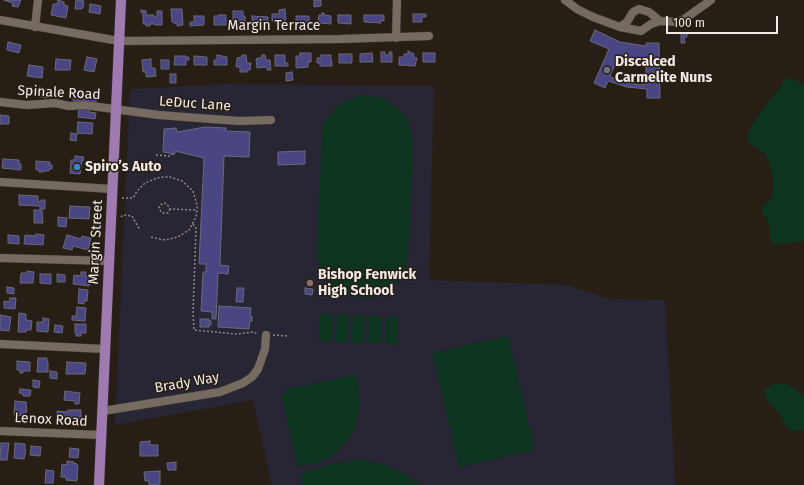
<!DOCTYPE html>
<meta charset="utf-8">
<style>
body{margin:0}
#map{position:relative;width:804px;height:485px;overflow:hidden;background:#271f15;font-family:"Fira Sans",sans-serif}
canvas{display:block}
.scale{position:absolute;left:666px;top:16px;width:112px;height:18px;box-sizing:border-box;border:2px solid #f1ebe5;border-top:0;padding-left:5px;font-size:12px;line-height:14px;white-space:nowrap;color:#f1ebe5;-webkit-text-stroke:3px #271f15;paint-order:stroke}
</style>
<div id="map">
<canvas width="804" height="485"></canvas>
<div class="scale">100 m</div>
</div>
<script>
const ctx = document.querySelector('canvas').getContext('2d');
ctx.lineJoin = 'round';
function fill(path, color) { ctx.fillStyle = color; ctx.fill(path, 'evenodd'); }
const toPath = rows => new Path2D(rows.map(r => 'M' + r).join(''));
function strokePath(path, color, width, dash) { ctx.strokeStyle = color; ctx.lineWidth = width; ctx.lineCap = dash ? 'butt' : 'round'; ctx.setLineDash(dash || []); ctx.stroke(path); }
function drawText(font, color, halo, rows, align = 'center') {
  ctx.font = font + ' "Fira Sans",sans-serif'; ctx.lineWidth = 3; ctx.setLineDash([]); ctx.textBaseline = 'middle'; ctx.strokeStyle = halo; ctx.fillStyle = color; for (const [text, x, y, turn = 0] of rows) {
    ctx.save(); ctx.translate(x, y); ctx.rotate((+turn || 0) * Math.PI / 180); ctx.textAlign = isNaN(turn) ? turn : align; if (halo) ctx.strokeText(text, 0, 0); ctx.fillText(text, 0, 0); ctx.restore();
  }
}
const education = toPath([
 [227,84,434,86,429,280,567,285,609,299,665,300,675,485,272,485,253,400,115,425,130,89]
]);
const green = toPath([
 [790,78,804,84,804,241,776,245,770,240,770,230,768,221,762,212,763,207,771,197,773,189,773,176,769,161,764,152,748,143,748,132,765,105,779,89,784,80],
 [361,95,373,96,383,98,398,109,405,115,409,124,413,144,408,261,405,268,396,284,378,295,369,298,356,297,338,292,330,286,325,279,320,269,317,258,322,129,325,121,336,107,343,102],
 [320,314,333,314,332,341,319,341],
 [337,314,349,315,348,342,336,342],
 [353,315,365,316,364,343,352,343],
 [369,316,382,317,381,344,368,343],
 [386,317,398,317,397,345,385,344],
 [508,336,535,450,459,467,432,353],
 [356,375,360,395,360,410,355,428,345,444,330,457,313,464,297,466,282,396,287,389],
 [779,383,787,384,804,395,804,430,793,431,788,428,778,412,767,400,765,393,765,389,768,387],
 [360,460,383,464,405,474,419,485,303,485,301,473,331,464]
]);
const building = toPath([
 [4,0,21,0,18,7,12,6,13,3,4,0],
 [58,0,64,2,64,5,68,6,66,18,51,15,53,4,57,4,58,0],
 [76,0,84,1,83,8,81,9,75,9,76,0],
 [314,0,321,0,321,6,314,7,314,0],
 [90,4,101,6,100,14,89,12,90,4],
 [171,9,182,9,183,25,177,26,177,24,172,22,171,9],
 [285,9,286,24,279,24,279,23,275,23,275,21,272,21,272,14,279,14,279,10,285,9],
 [141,10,146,11,146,15,154,15,154,17,157,17,157,11,162,11,162,25,155,25,155,24,150,24,150,26,146,26,146,24,143,24,143,13,141,13,141,10],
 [233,11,243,11,243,16,245,16,245,25,233,25,233,11],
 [322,13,324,13,324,15,331,16,331,24,318,23,319,15,322,15,322,13],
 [413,14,426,14,426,17,422,17,422,22,413,22,413,14],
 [219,15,226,15,226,25,214,25,214,16,219,16,219,15],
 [338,15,351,15,351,24,338,23,338,15],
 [364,15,384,15,384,21,381,20,381,23,364,22,364,15],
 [194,16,204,16,204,25,190,26,190,22,194,22,194,16],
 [252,16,268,17,268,25,252,24,252,16],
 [296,16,309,16,309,24,296,24,296,16],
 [595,30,620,42,646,46,646,43,659,43,660,98,647,98,647,89,627,87,608,81,605,88,594,83,609,49,590,41,595,30],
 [618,58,646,63,646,84,640,85,628,83,616,80,610,76,618,58],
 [681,33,687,33,687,37,684,37,685,43,681,43,681,33],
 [8,42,21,45,19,53,7,50,8,42],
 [408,51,414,54,414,58,417,58,415,66,399,65,399,57,404,57,404,54,408,54,408,51],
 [381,52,385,52,385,55,389,55,389,52,392,52,392,62,381,62,381,52],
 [300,53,311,53,311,62,308,62,308,67,296,68,296,56,300,56,300,53],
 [372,53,373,62,360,62,360,54,372,53],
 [423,53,435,53,435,62,423,62,423,53],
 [339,54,352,54,352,63,339,63,339,54],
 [217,55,227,57,227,65,214,65,214,60,217,60,217,55],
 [242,55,246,55,247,63,251,63,250,70,247,70,247,72,240,72,240,67,236,67,237,58,242,57,242,55],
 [262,55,265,55,266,60,270,60,271,70,267,70,267,67,257,68,256,59,262,57,262,55],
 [275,55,285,55,285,63,288,63,288,66,275,66,275,55],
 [321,55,331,55,331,61,332,61,332,66,320,66,320,63,317,63,317,58,321,58,321,55],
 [175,56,186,56,186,57,189,57,189,60,186,60,186,65,174,65,175,56],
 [194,56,207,57,207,65,194,65,194,56],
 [87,57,97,59,94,72,84,70,87,57],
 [56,59,71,60,70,70,55,70,56,59],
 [151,59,151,68,155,68,156,76,146,77,146,72,143,72,142,60,151,59],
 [161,60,169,60,169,69,161,69,161,60],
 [29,65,43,67,42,78,27,76,29,65],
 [292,72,293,80,286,81,286,73,292,72],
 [170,74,176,74,176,83,170,83,170,74],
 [39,87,50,90,46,98,37,96,39,87],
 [74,92,97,95,96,102,73,101,74,92],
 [79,108,89,110,89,112,96,113,95,119,78,117,79,108],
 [0,115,9,116,9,124,0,124,0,115],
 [78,122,93,123,92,134,77,133,78,122],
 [205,127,226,128,226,131,250,132,249,157,224,156,220,265,229,266,228,274,218,273,216,319,212,319,212,312,201,311,203,272,206,272,206,264,199,264,204,158,175,151,175,154,163,152,164,129,176,128,177,132,205,127],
 [71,133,77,134,76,141,70,140,71,133],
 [305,151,305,164,278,165,278,152,305,151],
 [75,156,84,157,83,161,82,161,80,174,70,173,71,160,75,160,75,156],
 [3,159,19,160,19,164,21,164,21,170,2,168,3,159],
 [36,161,50,162,50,165,52,165,52,169,49,169,49,171,43,171,43,172,39,172,39,170,36,170,36,161],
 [19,195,38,196,38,201,41,202,41,200,45,200,45,209,40,209,40,206,19,205,19,195],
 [70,206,90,207,89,219,69,218,70,206],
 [34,210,42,210,43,223,34,223,34,210],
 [58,217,67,218,66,227,58,226,58,217],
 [36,234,44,235,43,245,24,244,25,235,36,236,36,234],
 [8,235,19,236,19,244,8,243,8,235],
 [67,235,81,239,82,236,91,238,88,250,73,246,72,250,63,248,67,235],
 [27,271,34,272,33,283,20,283,21,273,27,273,27,271],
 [81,272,86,272,85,276,90,276,89,286,73,284,74,275,81,276,81,272],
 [40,274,51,274,51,284,40,283,40,274],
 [57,274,65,275,65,282,57,282,57,274],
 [7,287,14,288,14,294,7,293,7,287],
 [237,288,244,288,243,302,236,302,237,288],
 [305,288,313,289,312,295,305,294,305,288],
 [79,289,88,290,87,301,84,301,84,304,78,303,79,289],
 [10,298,16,298,15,309,4,308,4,301,9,302,10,298],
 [219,306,251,308,250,316,252,316,252,321,250,321,249,329,218,327,219,306],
 [77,307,86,308,85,321,72,320,72,316,76,316,77,307],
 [19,313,26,314,26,320,32,321,31,330,26,330,26,332,18,332,19,313],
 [0,315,11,317,9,331,0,330,0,315],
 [43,318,49,319,48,332,37,331,37,322,43,322,43,318],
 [200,319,209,319,209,321,211,321,211,325,209,325,209,327,200,327,200,319],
 [75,324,86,324,86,333,81,333,81,336,76,336,76,333,75,333,75,324],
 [55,325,63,326,62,333,54,332,55,325],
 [38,358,47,358,47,362,48,362,48,372,37,372,38,358],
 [17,361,30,362,30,371,23,371,23,373,20,373,20,370,17,370,17,361],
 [67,362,86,363,85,374,66,374,67,362],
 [50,371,57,372,57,379,50,378,50,371],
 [33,380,40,381,39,388,33,387,33,380],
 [20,389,31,390,30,396,23,396,23,394,19,393,20,389],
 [65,391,80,393,79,404,75,404,75,401,64,400,65,391],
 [15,401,26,402,27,412,25,412,25,416,14,415,15,401],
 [68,410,81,410,81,419,64,418,64,420,57,419,57,411,68,412,68,410],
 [150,441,150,445,158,445,158,456,140,456,140,442,150,441],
 [1,443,9,443,7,460,0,460,1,443],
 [15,443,25,444,25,450,26,450,24,459,14,458,15,443],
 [31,446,41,447,40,456,30,455,31,446],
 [70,448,79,449,78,458,69,457,70,448],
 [67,461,74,462,73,463,77,464,77,465,78,466,77,481,66,480,66,477,61,477,62,464,67,465,67,461],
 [176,462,176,470,168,470,167,463,176,462],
 [46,470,54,471,53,483,45,483,46,470],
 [160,471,160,484,149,485,149,481,145,481,144,472,160,471]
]);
const path = toPath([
 [156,155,170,156,173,154],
 [122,198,133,198,137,191,145,183,157,178,164,177,170,177,182,181,193,191,197,205,197,210,196,217,189,230,178,237,165,240,150,237],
 [170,209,168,213,163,213,161,212,159,208,160,205,164,203,167,204,170,209,197,210],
 [121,217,123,215,132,216,140,230],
 [193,224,196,228,193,313,194,330,236,334,253,332,258,334],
 [273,335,287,336]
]);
const minor = toPath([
 [565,0,577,9,593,17,620,27,641,31,651,24,660,21,677,22,683,20,711,0],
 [0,20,119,41,341,39,429,36],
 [35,27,38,0],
 [620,27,627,22,633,12,639,9,649,12,660,21],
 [396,38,397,0],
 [0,102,27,105,55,103,69,106,84,105,159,115,198,118,240,121,271,120],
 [0,182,112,189],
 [0,258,109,261],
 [0,344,105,349],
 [103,411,220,392,243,383,252,377,258,369,265,349,266,335],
 [0,431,101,435]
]);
const major = toPath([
 [99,485,121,0]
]);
const markers = [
 [607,70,4,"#6b7280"],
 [77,167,4,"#3f7fe0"],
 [310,283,4,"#8d6e63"]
];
const streetNames = [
 ["Margin Terrace",274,26],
 ["Spinale Road",59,93,3],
 ["LeDuc Lane",195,104,4],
 ["Margin Street",96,242,-87],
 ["Brady Way",187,383,-10],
 ["Lenox Road",51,420,3]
];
const poiNames = [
 ["Discalced",615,62],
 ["Carmelite Nuns",615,78],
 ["Spiro’s Auto",85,167],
 ["Bishop Fenwick",318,275],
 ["High School",318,291]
];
fill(education, '#282535');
fill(green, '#0c341f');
fill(building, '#4a4684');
strokePath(building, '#696977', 1);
strokePath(minor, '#423b35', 9);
strokePath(major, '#423b35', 11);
strokePath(path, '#918a82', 1.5, [2, 2]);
strokePath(minor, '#756b60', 8);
strokePath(major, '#9f7ab1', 10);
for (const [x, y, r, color] of markers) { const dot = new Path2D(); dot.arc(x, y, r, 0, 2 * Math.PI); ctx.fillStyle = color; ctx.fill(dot); strokePath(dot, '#271f15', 1.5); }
drawText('14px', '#f1ebe5', '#271f15', streetNames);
drawText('bold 14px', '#f1ebe5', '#271f15', poiNames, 'left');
</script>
